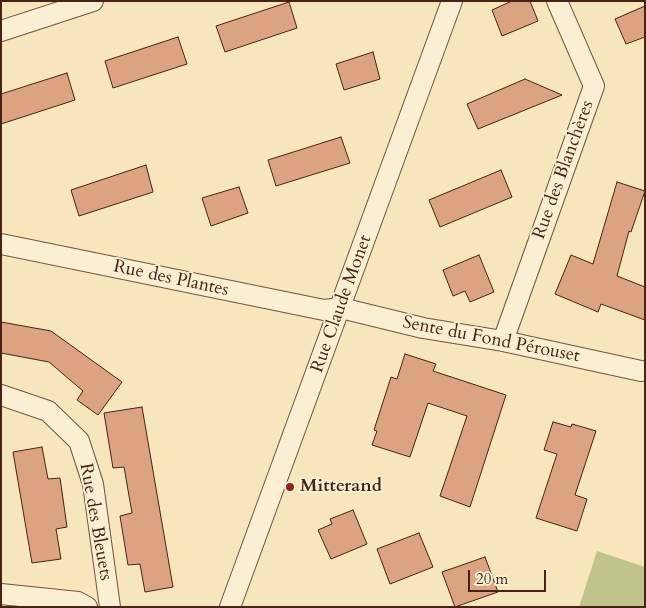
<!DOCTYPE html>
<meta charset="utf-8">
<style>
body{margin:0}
#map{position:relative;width:646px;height:608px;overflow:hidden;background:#f7e5bb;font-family:Cardo,serif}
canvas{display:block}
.frame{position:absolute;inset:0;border:2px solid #462316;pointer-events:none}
.scale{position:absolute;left:468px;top:570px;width:78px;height:22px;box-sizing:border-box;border:2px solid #462316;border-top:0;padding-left:6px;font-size:15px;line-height:18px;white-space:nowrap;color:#462316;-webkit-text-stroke:4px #faeed3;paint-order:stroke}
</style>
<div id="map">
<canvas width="646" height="608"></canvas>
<div class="frame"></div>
<div class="scale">20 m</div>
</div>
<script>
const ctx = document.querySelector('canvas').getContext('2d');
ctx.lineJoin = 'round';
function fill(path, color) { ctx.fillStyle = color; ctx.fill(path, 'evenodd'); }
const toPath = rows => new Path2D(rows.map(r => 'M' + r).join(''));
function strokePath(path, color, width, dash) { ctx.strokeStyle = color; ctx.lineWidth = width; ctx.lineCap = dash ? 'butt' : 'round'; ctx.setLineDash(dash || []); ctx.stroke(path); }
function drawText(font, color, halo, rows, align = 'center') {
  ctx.font = font + ' Cardo,serif'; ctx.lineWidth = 4; ctx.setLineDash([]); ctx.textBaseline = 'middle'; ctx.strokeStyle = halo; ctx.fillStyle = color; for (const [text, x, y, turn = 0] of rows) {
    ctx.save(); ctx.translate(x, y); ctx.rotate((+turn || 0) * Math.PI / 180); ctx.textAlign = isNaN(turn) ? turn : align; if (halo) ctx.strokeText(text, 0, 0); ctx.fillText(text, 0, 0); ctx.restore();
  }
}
const green = toPath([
 [597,551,645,567,645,607,579,607]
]);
const building = toPath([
 [512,1,530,1,538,21,502,36,492,10,512,1],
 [289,2,297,28,225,52,216,26,289,2],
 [645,6,645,37,626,44,615,19,645,6],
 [178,37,187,64,113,88,105,61,178,37],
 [373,52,380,79,344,90,336,64,373,52],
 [67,73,75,100,1,124,1,94,67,73],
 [525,79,562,95,478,129,467,104,525,79],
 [341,137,350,163,276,186,268,160,341,137],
 [146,165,153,192,79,216,71,190,146,165],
 [501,170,512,197,440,227,429,200,501,170],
 [617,182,645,191,631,232,629,231,617,276,645,287,645,320,601,304,598,312,555,294,571,255,593,264,617,182],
 [239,187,248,213,211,226,202,198,239,187],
 [479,255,494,292,470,302,465,291,453,296,443,270,479,255],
 [1,322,51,331,122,382,98,415,77,400,83,391,49,362,1,353,1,322],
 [405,354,436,364,433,371,506,395,470,507,440,496,467,416,428,403,410,457,372,445,377,431,374,430,391,377,397,379,405,354],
 [142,407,173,587,145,592,140,564,128,565,120,516,132,513,124,467,113,468,104,413,142,407],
 [553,422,571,427,572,424,596,431,575,495,587,499,577,531,536,518,557,454,544,450,553,422],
 [42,447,48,479,60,478,67,527,56,529,61,559,32,563,13,452,42,447],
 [353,510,367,544,331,559,318,530,332,524,330,519,353,510],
 [419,533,433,567,390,584,377,549,419,533],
 [485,557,498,592,455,607,442,572,485,557]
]);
const street = toPath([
 [1,31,93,1],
 [1,244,324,310,341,308,423,328,503,341,641,371],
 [503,341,594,86,557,1],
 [1,395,48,411,79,441,93,484,110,607],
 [1,594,78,602,87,607],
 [230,607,452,1]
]);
const markers = [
 [290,487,5,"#8f2418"]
];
const streetNames = [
 ["Rue des Blanchères",564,170,-70],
 ["Rue des Plantes",171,279,12],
 ["Rue Claude Monet",342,304,-70],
 ["Sente du Fond Pérouset",491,340,11],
 ["Rue des Bleuets",95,522,80]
];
const poiNames = [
 ["Mitterand",300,487]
];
fill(green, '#c1c38d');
fill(building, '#dca383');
strokePath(building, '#462316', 1);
strokePath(street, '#72543f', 22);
strokePath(street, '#faeed3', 20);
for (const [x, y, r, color] of markers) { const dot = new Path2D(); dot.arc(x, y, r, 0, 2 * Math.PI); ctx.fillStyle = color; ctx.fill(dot); strokePath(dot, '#faeed3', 2); }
drawText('18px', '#462316', '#faeed3', streetNames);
drawText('bold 18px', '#462316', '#faeed3', poiNames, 'left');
</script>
